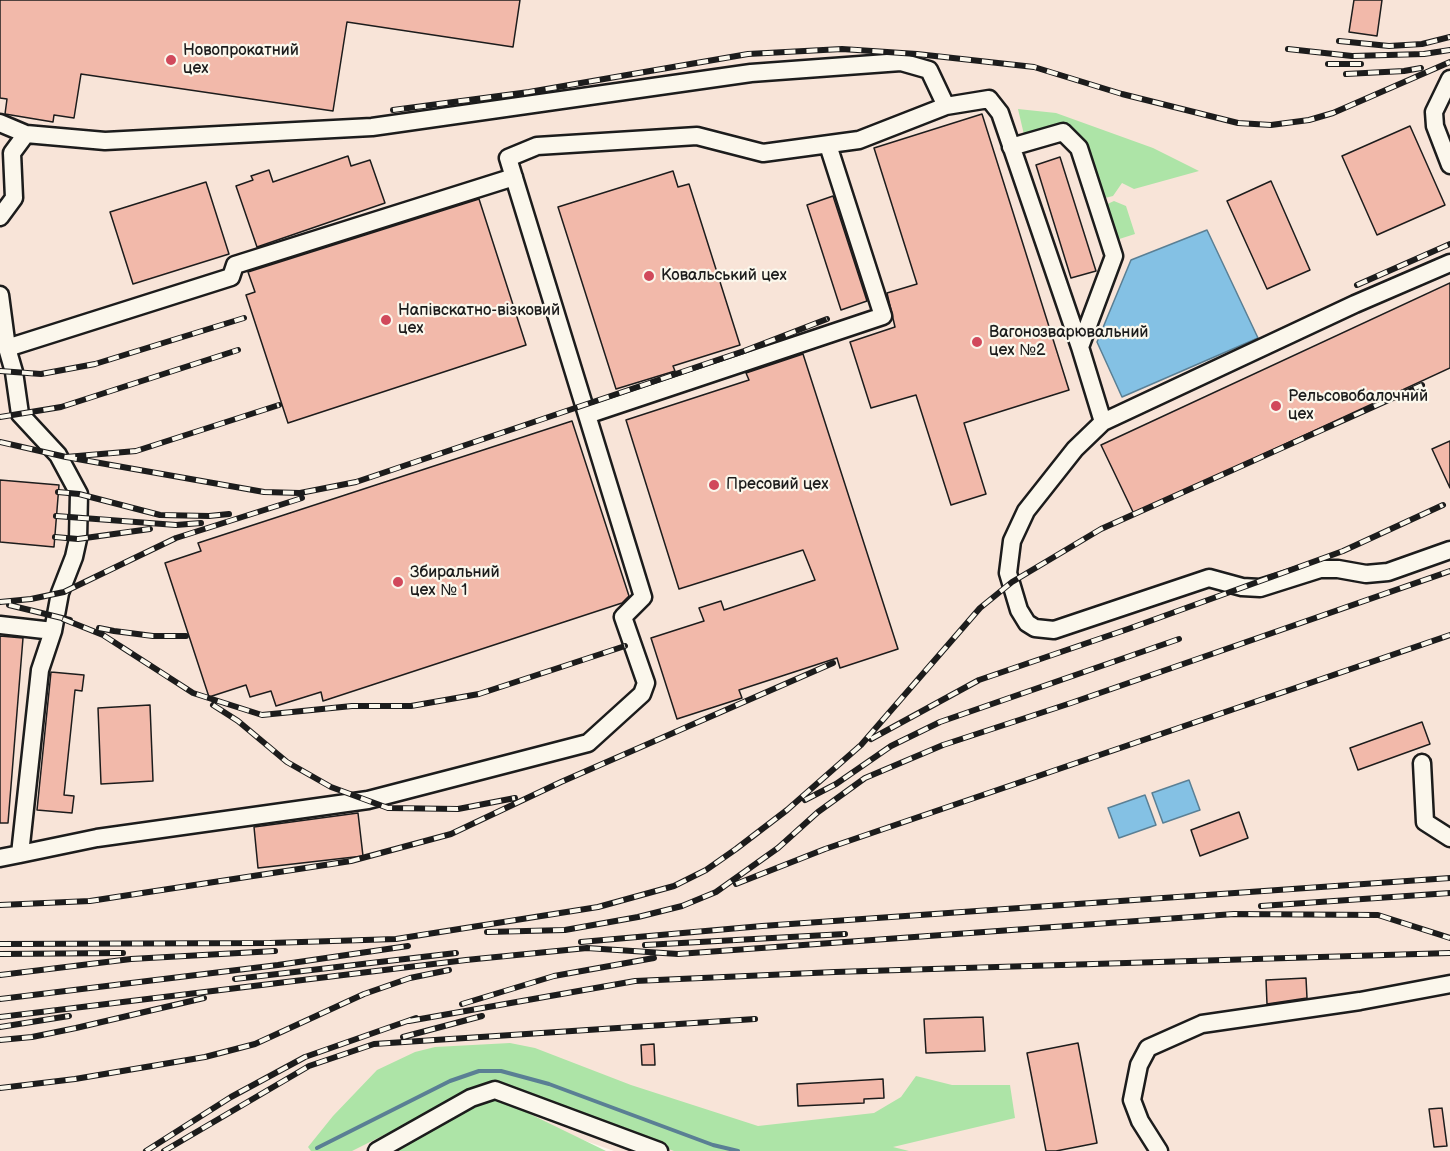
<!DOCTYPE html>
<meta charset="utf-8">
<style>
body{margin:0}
canvas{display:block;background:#fbf7ec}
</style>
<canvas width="1450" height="1151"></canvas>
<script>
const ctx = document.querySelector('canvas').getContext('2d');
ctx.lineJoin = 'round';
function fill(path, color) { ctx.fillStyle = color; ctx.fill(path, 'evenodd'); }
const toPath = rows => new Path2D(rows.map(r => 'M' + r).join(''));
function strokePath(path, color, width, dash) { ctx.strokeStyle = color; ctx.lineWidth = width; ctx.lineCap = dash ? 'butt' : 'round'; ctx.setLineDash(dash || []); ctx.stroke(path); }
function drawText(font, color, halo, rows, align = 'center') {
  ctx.font = font + ' "Balsamiq Sans",sans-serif'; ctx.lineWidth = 4.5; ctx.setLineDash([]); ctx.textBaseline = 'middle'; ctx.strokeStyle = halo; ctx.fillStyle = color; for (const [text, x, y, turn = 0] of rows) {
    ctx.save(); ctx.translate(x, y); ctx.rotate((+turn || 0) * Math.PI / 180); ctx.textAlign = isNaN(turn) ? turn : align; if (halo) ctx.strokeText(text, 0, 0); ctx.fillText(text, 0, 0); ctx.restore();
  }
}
const built = toPath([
 [0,0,1450,0,1450,1151,614,1151,499,1110,410,1151,0,1151]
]);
const green = toPath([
 [1018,109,1056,113,1153,148,1199,171,1134,189,1122,183,1113,196,1101,199,1063,127,1025,139],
 [1114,201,1126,206,1135,234,1113,241,1103,206],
 [510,1043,535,1048,631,1085,758,1126,874,1113,901,1097,916,1076,952,1085,1010,1085,1015,1118,893,1147,909,1151,674,1151,500,1085,484,1085,352,1151,311,1151,308,1147,333,1116,377,1070,415,1052,435,1047],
 [491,1095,606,1151,385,1151]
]);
const water = toPath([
 [1207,230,1258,338,1122,397,1097,342,1131,260,1207,230],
 [1189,780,1200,810,1163,823,1152,793,1189,780],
 [1145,795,1156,825,1119,838,1108,808,1145,795]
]);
const stream = toPath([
 [317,1148,450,1081,479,1071,501,1071,549,1084,713,1145,738,1151]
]);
const building = toPath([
 [0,0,520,0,513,47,347,22,333,111,81,74,74,118,54,115,53,122,5,114,7,99,0,98,0,0],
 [1354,0,1382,0,1377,36,1349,32,1354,0],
 [982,114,1069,390,964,423,986,494,951,505,916,395,871,408,850,342,895,327,887,293,917,284,874,148,982,114],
 [1410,126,1445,205,1377,235,1342,156,1410,126],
 [348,156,351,166,370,160,385,203,257,247,236,186,253,180,251,176,269,170,273,182,348,156],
 [1060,157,1096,271,1071,278,1036,165,1060,157],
 [673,171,678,187,689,184,740,345,673,366,675,371,616,389,558,207,673,171],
 [1271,181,1310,270,1267,289,1227,201,1271,181],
 [206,182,229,254,133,284,110,212,206,182],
 [833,196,867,301,841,310,807,205,833,196],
 [479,199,526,345,288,423,246,295,255,292,248,272,479,199],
 [1450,283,1450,368,1134,514,1101,445,1450,283],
 [803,354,898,649,840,668,837,658,739,690,742,698,677,719,651,638,704,621,699,608,721,601,724,610,815,580,803,550,679,589,626,420,749,380,746,373,803,354],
 [572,421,629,596,622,603,323,701,321,692,276,706,271,691,250,697,246,685,209,697,165,563,201,551,198,543,572,421],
 [1450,441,1450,488,1432,449,1450,441],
 [0,480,59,485,54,547,0,542,0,480],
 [0,636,23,638,8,823,0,823,0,636],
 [51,672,84,675,82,691,75,690,64,795,74,796,72,813,37,810,51,672],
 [150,705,153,781,101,784,98,708,150,705],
 [1422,722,1430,744,1358,770,1350,748,1422,722],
 [1239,812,1248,838,1200,856,1191,830,1239,812],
 [358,813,363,856,258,868,254,827,358,813],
 [1306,978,1307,998,1267,1004,1266,980,1306,978],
 [983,1017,985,1051,926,1053,924,1019,983,1017],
 [1078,1043,1097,1143,1056,1151,1046,1151,1027,1053,1078,1043],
 [654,1044,655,1065,642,1065,641,1045,654,1044],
 [883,1079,884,1098,864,1099,864,1103,798,1106,797,1084,883,1079],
 [1442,1108,1447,1146,1434,1147,1429,1109,1442,1108]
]);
const minor = toPath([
 [1450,79,1434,112,1435,126,1450,165],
 [0,123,26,134,105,141,372,127,751,73,901,62,929,70,946,106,989,99,1000,113,1080,347,1103,422,1075,449,1026,511,1012,541,1008,573,1019,610,1027,623,1035,628,1054,630,1209,578,1242,587,1260,588,1320,569,1338,569,1366,574,1388,572,1450,550],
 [1011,147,1063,132,1079,148,1114,256,1080,347],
 [0,217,14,198,12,153,26,134],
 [0,295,7,348,14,372,20,414,58,455,79,494,78,539,74,557,60,593,53,631,40,670,20,854,0,858],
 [7,348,231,277,235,265,514,177],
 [587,415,883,316,828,145],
 [1103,422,1355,304,1450,263],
 [0,625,53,631],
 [1422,763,1425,822,1450,838],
 [20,854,97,838,368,800,588,743,642,694,646,683,623,617,643,597,508,158,537,146,697,136,763,153,859,140,946,106],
 [377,1151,471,1098,495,1090,659,1151],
 [1159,1151,1140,1121,1132,1100,1139,1065,1148,1048,1202,1024,1360,1001,1450,984]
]);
const rail = toPath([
 [1339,41,1389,46,1422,44,1450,37],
 [1288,49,1352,56,1424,54,1450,50],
 [1328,64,1361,64],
 [1346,74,1404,71,1421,68],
 [393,110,529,92,748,54,842,49,917,54,1034,67,1122,94,1238,123,1271,125,1309,120,1333,113,1450,62],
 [1357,285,1450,244],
 [0,371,41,374,95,364,244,318],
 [0,417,61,407,238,350],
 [0,442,66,457,136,451,279,405],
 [66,457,264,492,300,493,356,482,744,351,827,319],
 [58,492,79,494,160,515,209,516,229,514],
 [56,516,176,525,201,523],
 [55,537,78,539,150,529],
 [0,602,31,599,64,592,176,538,302,498],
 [9,605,70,620],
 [63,619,103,635,193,693,262,715,352,706,411,706,479,694,625,646],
 [99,628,114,631,153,636,186,636],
 [213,705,238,721,287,762,331,787,388,808,458,809,515,798],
 [871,739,979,680,1128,629,1343,551,1443,505],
 [805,800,836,784,891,746,940,722,1179,639],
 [736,884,825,849,1450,635],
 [0,905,90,901,351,861,451,834,561,782,833,663],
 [1261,906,1450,893],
 [487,932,565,930,638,917,682,906,716,892,778,848,818,812,865,778,943,745,1071,703,1450,571],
 [581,942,762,926,1450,878],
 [0,944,270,943,396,939,598,907,674,886,706,870,736,849,787,810,861,745,980,608,1012,582,1101,529,1422,385],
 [645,945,845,934],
 [0,954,123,953],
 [0,975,131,959,275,951],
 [235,979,456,953],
 [0,999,278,965,408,946],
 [462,1004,554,976,654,958],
 [0,1017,466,960,587,948,678,954,1234,914,1378,915,1450,938],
 [409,1021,635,981,835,972,1450,953],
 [0,1027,69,1016],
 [403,1037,482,1016],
 [0,1040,32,1037,76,1028,204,998],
 [0,1088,75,1079,205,1057,255,1044,364,994,410,978,449,970],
 [146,1151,231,1097,305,1057,416,1018],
 [164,1151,309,1066,374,1044,755,1019]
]);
const markers = [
 [171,60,6,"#d1495b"],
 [649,276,6,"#d1495b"],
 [386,320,6,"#d1495b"],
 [977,342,6,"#d1495b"],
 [1276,406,6,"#d1495b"],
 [714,485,6,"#d1495b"],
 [398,582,6,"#d1495b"]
];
const poiNames = [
 ["Новопрокатний",183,51],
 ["цех",183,69],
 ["Ковальський цех",661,276],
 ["Напівскатно-візковий",398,311],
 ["цех",398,329],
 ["Вагонозварювальний",989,333],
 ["цех №2",989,351],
 ["Рельсовобалочний",1288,397],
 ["цех",1288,415],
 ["Пресовий цех",726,485],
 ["Збиральний",410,573],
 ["цех № 1",410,591]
];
fill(built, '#f8e4d8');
fill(green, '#ade4a7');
fill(water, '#84c1e4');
strokePath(water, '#5a7f94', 1.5);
strokePath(stream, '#5a7f94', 4);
fill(building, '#f2b9aa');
strokePath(building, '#1c1c1c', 1.5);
strokePath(minor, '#1c1c1c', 21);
strokePath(minor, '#fbf7ec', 16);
strokePath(rail, '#1c1c1c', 6);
strokePath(rail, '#fbf7ec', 4, [11]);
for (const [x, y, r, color] of markers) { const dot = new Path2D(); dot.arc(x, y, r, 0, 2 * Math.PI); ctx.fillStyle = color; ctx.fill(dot); strokePath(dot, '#fbf7ec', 2); }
drawText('16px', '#1c1c1c', '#fbf7ec', poiNames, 'left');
</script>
